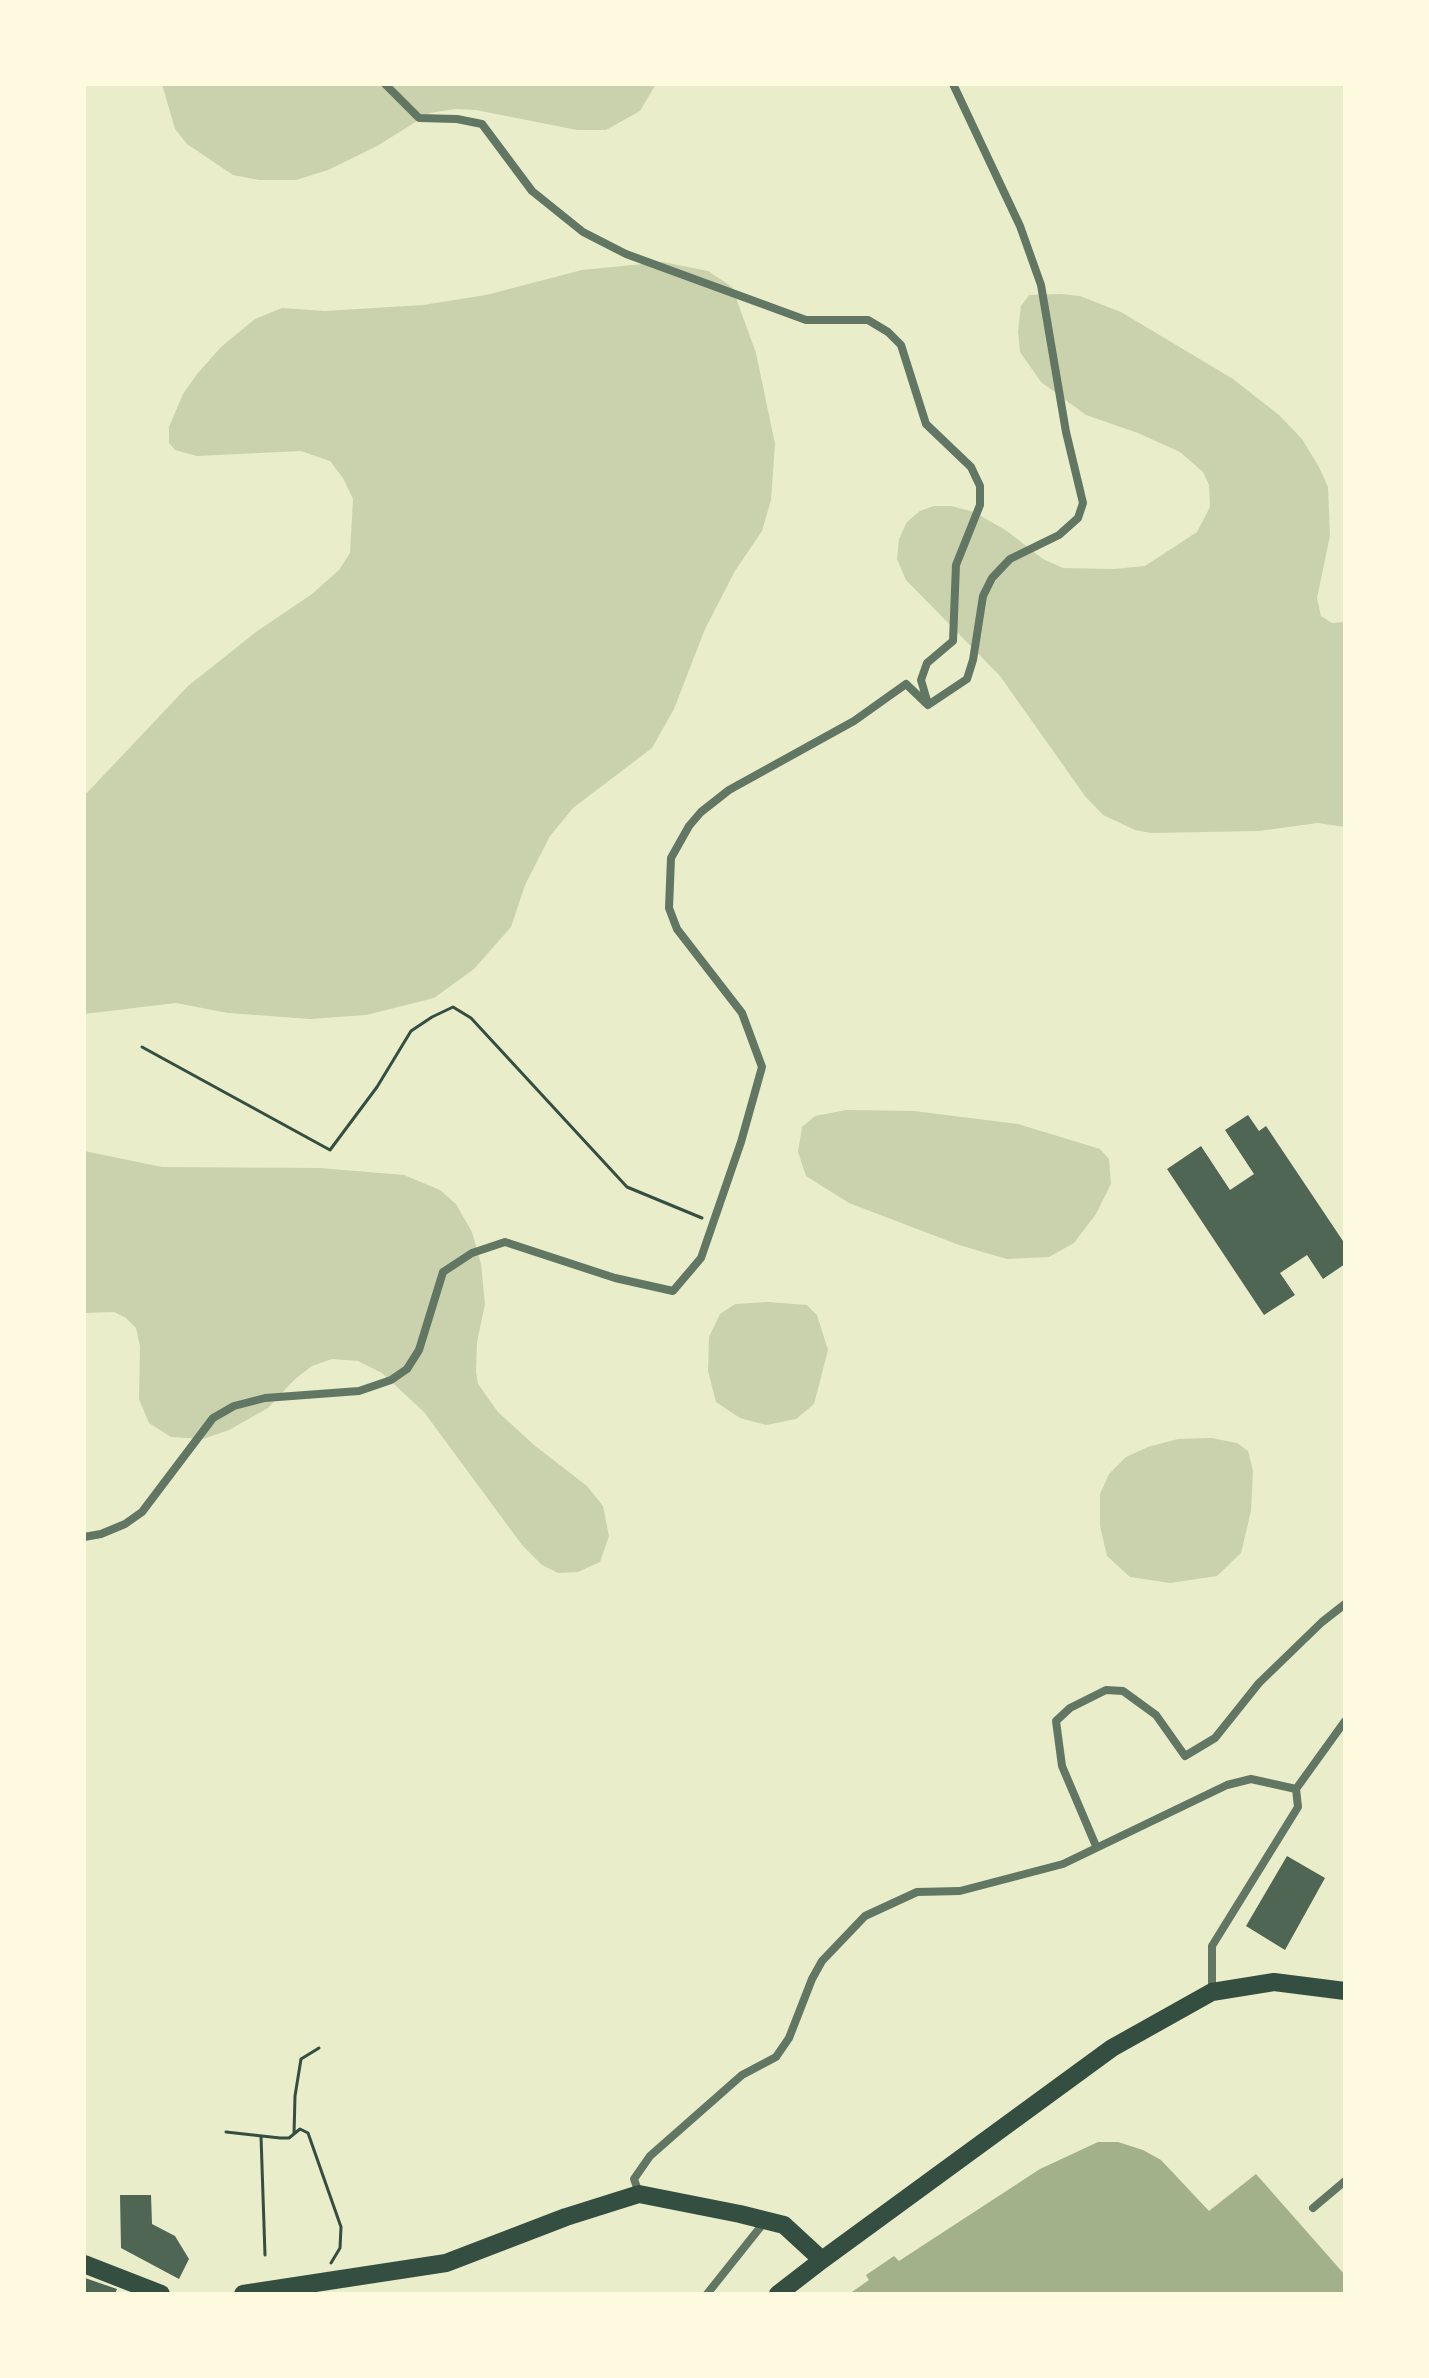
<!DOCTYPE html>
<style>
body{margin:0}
#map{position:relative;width:1429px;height:2378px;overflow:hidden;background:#e9edc9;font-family:"Sofia Sans Condensed",sans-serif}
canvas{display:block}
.frame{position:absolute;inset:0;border:86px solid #fefae0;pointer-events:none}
</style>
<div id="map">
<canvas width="1429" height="2378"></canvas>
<div class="frame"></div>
</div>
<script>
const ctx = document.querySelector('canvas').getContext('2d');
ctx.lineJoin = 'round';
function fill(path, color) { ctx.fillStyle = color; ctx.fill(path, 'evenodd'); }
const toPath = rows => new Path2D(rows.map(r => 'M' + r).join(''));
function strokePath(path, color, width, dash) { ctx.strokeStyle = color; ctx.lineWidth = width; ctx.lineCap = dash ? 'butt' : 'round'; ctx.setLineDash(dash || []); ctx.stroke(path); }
const green = toPath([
 [162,84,656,84,640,111,606,130,577,130,476,110,455,109,430,113,377,146,328,170,296,180,259,180,233,175,187,144,175,129],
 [663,262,708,271,732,287,756,353,775,444,771,500,762,531,735,571,705,629,674,709,652,748,573,808,550,836,525,885,511,927,474,969,434,998,366,1015,310,1019,228,1013,176,1003,84,1014,84,796,188,686,256,632,312,594,339,570,350,553,353,499,343,478,330,461,301,451,197,456,175,450,169,443,169,427,183,394,197,374,221,347,255,319,282,308,325,311,423,305,486,295,582,270],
 [1061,294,1080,296,1121,312,1233,379,1279,415,1302,439,1319,467,1328,487,1330,536,1317,598,1321,616,1332,623,1345,622,1345,827,1318,823,1259,831,1151,833,1135,830,1103,815,1085,796,1000,676,906,580,897,559,899,539,907,522,920,511,934,506,951,506,974,512,1007,531,1043,559,1063,568,1114,569,1145,566,1197,532,1210,507,1209,485,1203,472,1180,452,1138,433,1086,415,1041,382,1020,352,1018,331,1021,306,1029,295],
 [846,1110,914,1111,1018,1124,1100,1149,1109,1159,1111,1184,1096,1214,1074,1243,1049,1257,1007,1259,959,1245,849,1203,806,1176,798,1152,802,1127,815,1116],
 [84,1151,162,1167,320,1168,404,1175,440,1190,456,1204,472,1232,481,1264,485,1304,477,1342,476,1372,478,1384,498,1412,534,1445,587,1486,603,1506,609,1536,600,1562,578,1572,558,1573,542,1565,522,1545,424,1412,382,1373,358,1361,332,1359,312,1366,294,1380,268,1408,229,1430,203,1439,171,1437,149,1423,139,1399,140,1346,136,1328,126,1318,114,1312,84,1313],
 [769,1302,807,1305,817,1315,828,1350,814,1404,796,1419,766,1425,740,1418,716,1402,708,1371,709,1337,720,1314,735,1304],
 [1212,1438,1237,1443,1248,1451,1253,1471,1251,1511,1241,1553,1217,1576,1170,1583,1130,1577,1107,1556,1100,1526,1100,1494,1109,1474,1126,1457,1148,1447,1178,1439]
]);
const water = toPath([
 [1098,2142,1118,2142,1143,2150,1161,2160,1209,2211,1256,2174,1345,2275,1345,2294,849,2294,869,2280,866,2275,894,2256,899,2261,1040,2169]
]);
const building = toPath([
 [1248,1115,1259,1131,1266,1126,1345,1244,1345,1264,1323,1279,1307,1255,1280,1273,1295,1295,1264,1315,1167,1169,1201,1146,1230,1190,1254,1174,1225,1130],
 [1287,1856,1325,1878,1285,1950,1246,1926],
 [120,2195,151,2195,152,2224,175,2236,189,2259,179,2279,121,2248],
 [85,2278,117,2289,115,2294,84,2294]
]);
const path = toPath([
 [142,1047,330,1150,377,1087,411,1031,432,1017,453,1007,471,1018,627,1187,702,1218],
 [226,2132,280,2138,289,2138,300,2129,308,2133,341,2227,340,2248,331,2263],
 [294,2134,295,2096,301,2059,319,2048],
 [261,2136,265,2255]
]);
const minor = toPath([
 [385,84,419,118,457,119,482,124,532,191,583,232,626,254,806,320,868,320,888,332,901,345,926,424,971,467,980,486,980,505,956,565,953,641,927,663,921,680,928,704],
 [928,705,967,679,973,660,983,596,992,578,1010,559,1059,535,1078,518,1083,503,1066,432,1041,285,1020,226,953,84],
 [84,1537,101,1534,125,1524,142,1512,213,1418,234,1406,265,1398,359,1391,391,1380,407,1369,419,1350,443,1272,472,1253,505,1242,615,1278,673,1291,701,1258,741,1142,762,1067,742,1013,677,929,669,908,671,858,689,826,701,812,729,790,854,721,906,684,928,705],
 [1296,1789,1345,1721],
 [1096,1846,1062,1766,1056,1721,1070,1708,1106,1690,1123,1691,1156,1715,1185,1756,1215,1738,1259,1683,1322,1622,1345,1604],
 [639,2193,634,2179,650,2156,742,2075,776,2057,789,2038,812,1979,822,1961,865,1916,917,1892,960,1891,1063,1864,1227,1785,1251,1779,1296,1789,1298,1807,1212,1946,1212,1992],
 [1313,2208,1345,2181],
 [707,2294,766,2220]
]);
const trunk = toPath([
 [84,2264,161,2294],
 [243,2294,446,2263,566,2217,639,2194,740,2214,784,2225,822,2260,1112,2048,1212,1992,1274,1982,1345,1991],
 [778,2294,822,2260]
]);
fill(green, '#cad2ad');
fill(water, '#a3b18a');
fill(building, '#4f6655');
strokePath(path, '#344e41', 3);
strokePath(minor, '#617663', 8);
strokePath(trunk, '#344e41', 18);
</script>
